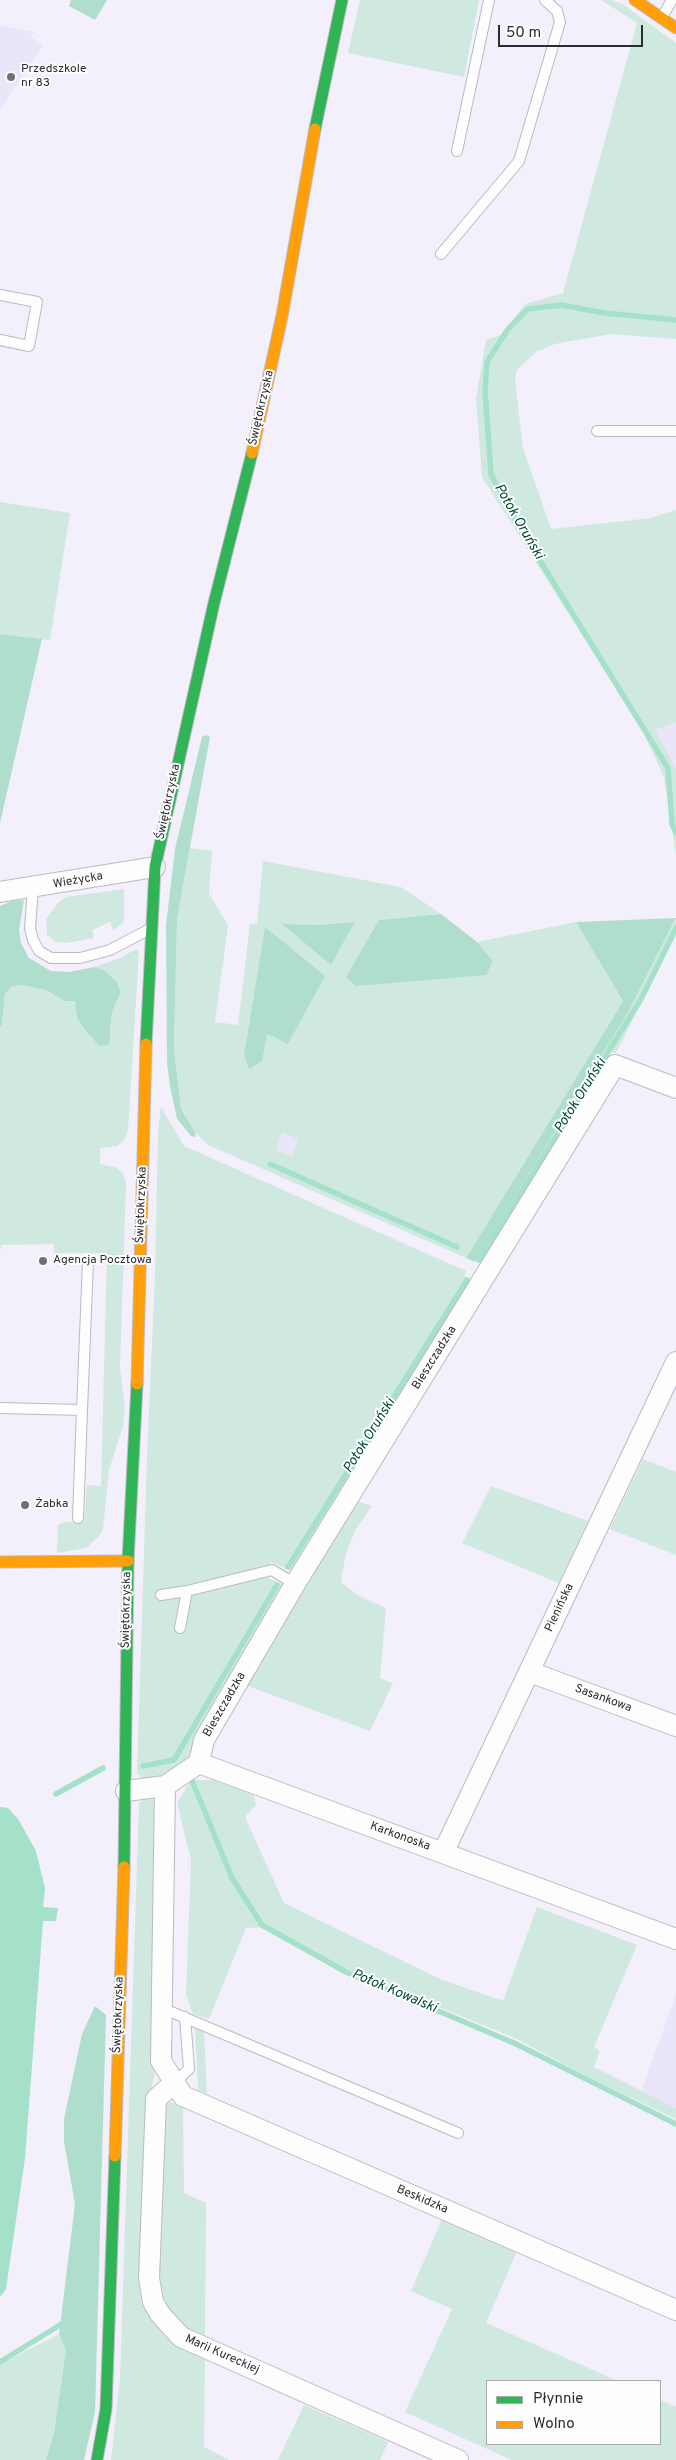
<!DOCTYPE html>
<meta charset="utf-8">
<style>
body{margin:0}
#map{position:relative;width:676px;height:2460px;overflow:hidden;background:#f3f0fb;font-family:Overpass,sans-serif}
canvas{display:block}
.legend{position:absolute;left:486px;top:2380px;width:175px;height:65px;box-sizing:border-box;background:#fdfdfd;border:1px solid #a9a9ac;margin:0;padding:6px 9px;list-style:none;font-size:15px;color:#2c2a32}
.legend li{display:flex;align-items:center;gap:10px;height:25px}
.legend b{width:25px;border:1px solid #a9a9ac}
.scale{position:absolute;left:498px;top:25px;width:145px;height:22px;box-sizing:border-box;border:2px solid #2c2a32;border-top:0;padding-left:6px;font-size:15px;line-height:18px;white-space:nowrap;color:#2c2a32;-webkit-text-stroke:4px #fdfdfd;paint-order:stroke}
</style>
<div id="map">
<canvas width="676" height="2460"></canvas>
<ul class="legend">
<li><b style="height:6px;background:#30b455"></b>Płynnie</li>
<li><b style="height:6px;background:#ff9f0a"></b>Wolno</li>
</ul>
<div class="scale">50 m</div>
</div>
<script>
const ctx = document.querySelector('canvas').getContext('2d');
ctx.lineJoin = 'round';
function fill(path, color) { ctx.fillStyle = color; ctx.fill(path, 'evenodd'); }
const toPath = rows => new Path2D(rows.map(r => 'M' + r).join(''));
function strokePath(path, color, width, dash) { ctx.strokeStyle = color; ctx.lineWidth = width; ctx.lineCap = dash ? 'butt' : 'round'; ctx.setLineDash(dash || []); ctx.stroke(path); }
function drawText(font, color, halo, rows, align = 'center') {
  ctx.font = font + ' Overpass,sans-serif'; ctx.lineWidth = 4; ctx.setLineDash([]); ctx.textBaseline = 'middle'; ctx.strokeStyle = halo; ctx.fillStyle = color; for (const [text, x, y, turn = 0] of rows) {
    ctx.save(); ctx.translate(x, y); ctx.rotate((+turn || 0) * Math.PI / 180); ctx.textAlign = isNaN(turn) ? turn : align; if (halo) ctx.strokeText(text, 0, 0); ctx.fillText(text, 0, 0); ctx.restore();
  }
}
const built = toPath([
 [0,25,33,32,31,37,43,45,0,110],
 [676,723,676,769,654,728],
 [282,1133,298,1139,292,1156,275,1150],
 [676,1995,676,2108,641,2091]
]);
const green = toPath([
 [360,0,479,0,464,77,348,53],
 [601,0,612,0,624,5,676,43,676,339,611,334,555,344,536,352,517,370,515,380,523,448,551,529,651,518,676,510,676,723,655,729,676,769,676,854,664,777,642,730,482,477,476,399,486,340,501,335,525,304,563,293,637,23],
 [0,502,70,513,50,640,0,634],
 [190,848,212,851,209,894,228,925,215,1022,238,1025,250,924,257,924,263,861,401,887,441,914,379,920,493,961,477,942,576,922,623,1001,466,1258,208,1145,195,1132,181,1109,174,1048,177,919],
 [355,922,331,965,283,924,319,925],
 [265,928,288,1044,267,1034,249,1069,244,1055],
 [282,1133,298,1139,292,1156,276,1150],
 [124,889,124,922,113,930,110,922,92,930,94,938,66,943,56,942,47,935,46,919,57,904,66,897],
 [676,919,676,935,616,1053,605,1050,629,1011],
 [136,949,139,952,128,1130,124,1140,117,1146,100,1148,100,1164,117,1168,123,1173,126,1184,120,1368,125,1409,123,1426,109,1470,103,1529,100,1535,86,1548,57,1553,58,1525,65,1522,84,1522,87,1485,101,1486,107,1253,54,1253,54,1244,1,1245,0,1253,0,1026,2,1025,5,994,11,987,22,985,46,990,64,1001,75,1001,77,1018,99,1046,111,1029,112,1012,121,992,116,981,105,971,94,967,120,958],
 [161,1107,184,1146,466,1271,465,1277,472,1281,294,1572,271,1562,263,1576,283,1584,285,1588,192,1747,189,1756,180,1768,155,1779,145,1780,137,1773,147,1456,155,1276,158,1130],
 [643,1459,676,1472,676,1555,610,1529],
 [491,1486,588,1521,559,1583,462,1543],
 [353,1500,372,1506,356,1529,346,1553,341,1582,359,1596,386,1608,380,1678,393,1683,370,1731,245,1685],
 [196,1780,213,1780,254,1795,256,1805,245,1817,284,1903,440,1979,503,2001,537,1907,637,1945,594,2047,600,2051,594,2067,676,2108,676,2119,594,2080,517,2039,336,1965,266,1927,246,1928,209,2019,193,2014,186,1995,191,1860,178,1807,178,1802,189,1783],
 [146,1798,154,1800,159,1815,154,2045,155,2071,149,2103,146,2292,156,2326,173,2345,205,2360,204,2447,229,2460,111,2460,120,2378,139,1802],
 [195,2027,204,2030,207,2094,198,2090],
 [170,2102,183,2107,184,2193,206,2203,205,2341,183,2330,158,2293,159,2112],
 [442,2219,517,2251,486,2323,618,2381,487,2381,487,2444,660,2444,660,2400,676,2407,676,2460,512,2460,405,2412,452,2309,411,2291],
 [59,2334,66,2350,54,2433,46,2460,0,2460,0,2364],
 [304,2405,388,2442,380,2460,278,2460]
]);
const forest = toPath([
 [71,0,107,0,95,20,69,6],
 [0,634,42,639,0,823],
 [206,735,210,737,177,919,174,1048,181,1109,195,1132,196,1137,191,1136,177,1119,170,1086,167,1063,166,925,175,849,202,737],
 [24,900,19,930,21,943,29,958,51,971,69,972,94,967,105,971,116,981,121,992,112,1012,109,1045,99,1046,83,1027,77,1018,75,1001,64,1001,46,990,22,985,11,987,5,994,2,1025,0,1026,0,906,12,901],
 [441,914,477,942,493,961,486,975,356,986,346,977,379,920],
 [676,918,629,1011,475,1262,466,1258,623,1001,576,922],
 [355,922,331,965,282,924,319,925],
 [265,927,325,976,288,1044,267,1034,262,1061,249,1069,244,1055],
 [95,2006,106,2015,95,2412,84,2460,46,2460,54,2433,66,2350,59,2334,75,2204,64,2142,64,2119,82,2034]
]);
const water = toPath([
 [0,1807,8,1808,18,1819,36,1851,45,1888,43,1907,58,1908,56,1921,43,1921,25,2158,6,2289,0,2297]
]);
const stream = toPath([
 [676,320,604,313,562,305,528,309,508,329,487,362,485,391,491,474,518,525,668,768,672,824,676,833],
 [270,1164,457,1247],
 [479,1260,641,999,676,928],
 [288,1567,467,1280],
 [143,1766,174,1760,277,1585],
 [191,1778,232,1878,262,1925,346,1972,514,2043,676,2124],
 [56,1794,103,1768],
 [0,2362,60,2325]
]);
const lane = toPath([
 [662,17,672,0],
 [457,151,489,0],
 [441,254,519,161,560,22,557,11,545,0],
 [0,295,37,302,29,346,0,340],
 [597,431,676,431],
 [33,888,30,928,33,940,39,951,51,958,80,958,110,950,148,930],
 [0,1408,82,1410,88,1261],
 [78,1518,82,1410],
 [161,1595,187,1591,272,1570,295,1584],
 [180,1628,187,1591],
 [162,2008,458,2133],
 [174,2083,189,2069,185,2017]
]);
const street = toPath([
 [0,892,155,867],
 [530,1672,676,1726],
 [199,1763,204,1740,295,1584,615,1065,676,1088],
 [199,1763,676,1939],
 [165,1786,161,2061,183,2096,676,2310],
 [126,1791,165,1786,199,1763],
 [443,1853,676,1362],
 [174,2083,156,2099,149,2278,153,2302,160,2314,181,2337,458,2460]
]);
const fast = toPath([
 [315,129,342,0],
 [146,1044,155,867,214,603,252,453],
 [124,1867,128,1561,137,1384],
 [97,2460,106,2409,115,2156]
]);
const slow = toPath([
 [635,0,676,28],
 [252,453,282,316,315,129],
 [137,1384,146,1044],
 [0,1562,128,1561],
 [115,2156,124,1867]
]);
const markers = [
 [11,77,5,"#726f78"],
 [43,1261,5,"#726f78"],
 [25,1505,5,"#726f78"]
];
const poiNames = [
 ["Przedszkole",21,70],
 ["nr 83",21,84],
 ["Agencja Pocztowa",53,1261],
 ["Żabka",35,1505]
];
const streetNames = [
 ["Świętokrzyska",262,408,-77],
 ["Świętokrzyska",169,802,-78],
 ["Wieżycka",78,881,-10],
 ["Świętokrzyska",142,1205,-88],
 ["Bieszczadzka",435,1358,-58],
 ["Pienińska",560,1608,-65],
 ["Świętokrzyska",127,1610,-89],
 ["Sasankowa",603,1699,20],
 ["Bieszczadzka",225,1705,-60],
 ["Karkonoska",400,1837,20],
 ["Świętokrzyska",119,2015,-88],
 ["Beskidzka",422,2200,23],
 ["Marii Kureckiej",222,2355,24]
];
const waterNames = [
 ["Potok Oruński",518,522,60],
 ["Potok Oruński",581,1096,-58],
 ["Potok Oruński",370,1436,-58],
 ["Potok Kowalski",394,1992,23]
];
fill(built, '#eae5f8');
fill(green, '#cfe9e0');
fill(forest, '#b0decd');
fill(water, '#a5e1c8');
strokePath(stream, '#a5e1c8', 5.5);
strokePath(lane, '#bbb9c2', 12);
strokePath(street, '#bbb9c2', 22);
strokePath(fast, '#bbb9c2', 13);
strokePath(slow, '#bbb9c2', 13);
strokePath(lane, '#fdfdfe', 10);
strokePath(street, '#fdfdfe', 20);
strokePath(fast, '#30b455', 11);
strokePath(slow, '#ff9f0a', 11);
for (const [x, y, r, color] of markers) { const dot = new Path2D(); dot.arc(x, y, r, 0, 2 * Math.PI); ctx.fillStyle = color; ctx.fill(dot); strokePath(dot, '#fdfdfd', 2); }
drawText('12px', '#2c2a32', '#fdfdfd', poiNames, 'left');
drawText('12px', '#2c2a32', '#fdfdfd', streetNames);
drawText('italic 14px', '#004930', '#fdfdfd', waterNames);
</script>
